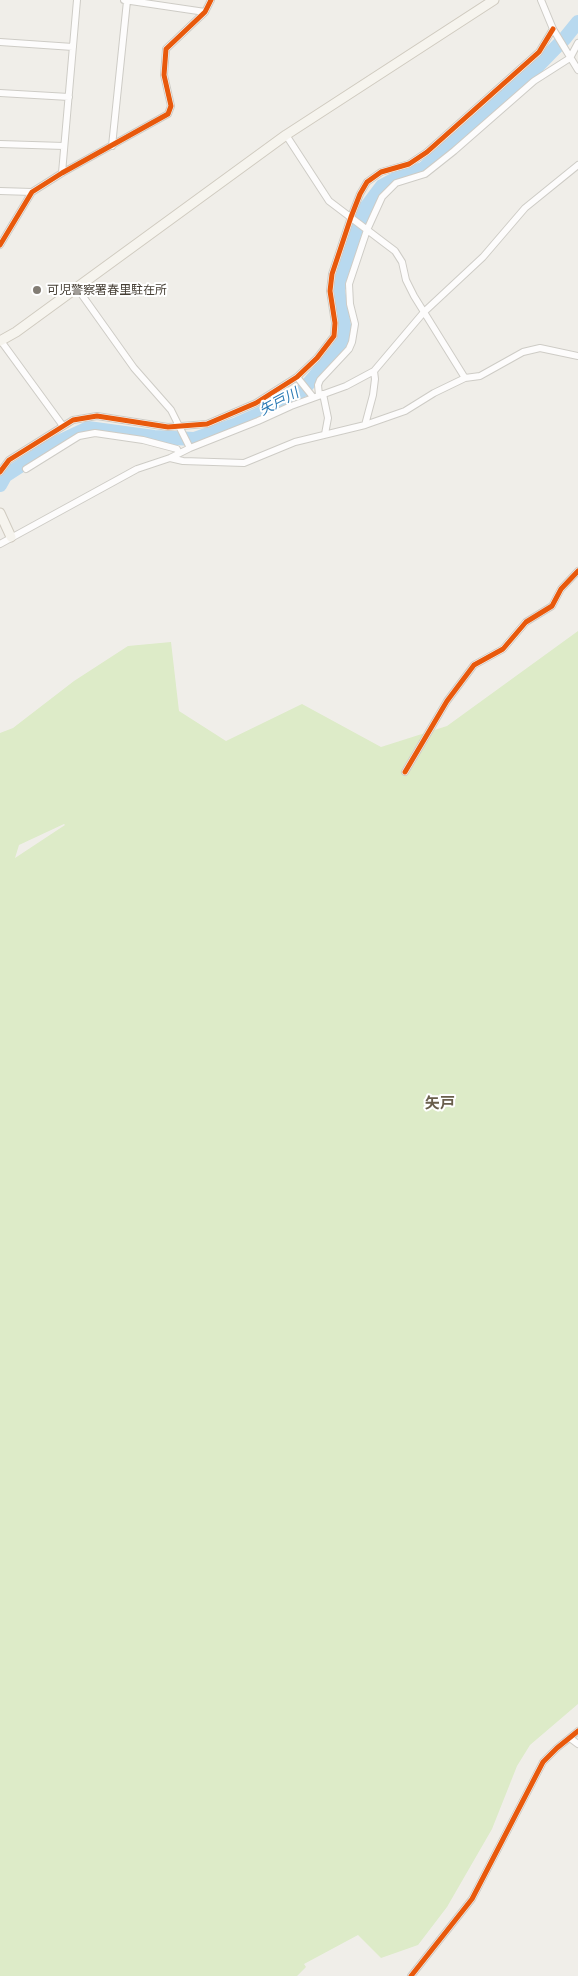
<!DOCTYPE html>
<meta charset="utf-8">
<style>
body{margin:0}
canvas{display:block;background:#f0eee9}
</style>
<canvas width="578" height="1976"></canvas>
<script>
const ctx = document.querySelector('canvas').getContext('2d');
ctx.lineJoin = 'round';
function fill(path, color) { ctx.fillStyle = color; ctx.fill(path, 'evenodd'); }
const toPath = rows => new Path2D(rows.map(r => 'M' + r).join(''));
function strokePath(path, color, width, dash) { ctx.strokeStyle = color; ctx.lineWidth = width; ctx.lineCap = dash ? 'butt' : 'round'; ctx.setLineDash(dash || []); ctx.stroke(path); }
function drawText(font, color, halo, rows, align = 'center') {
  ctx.font = font + ' Raleway,"Noto Sans JP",sans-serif'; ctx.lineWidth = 4; ctx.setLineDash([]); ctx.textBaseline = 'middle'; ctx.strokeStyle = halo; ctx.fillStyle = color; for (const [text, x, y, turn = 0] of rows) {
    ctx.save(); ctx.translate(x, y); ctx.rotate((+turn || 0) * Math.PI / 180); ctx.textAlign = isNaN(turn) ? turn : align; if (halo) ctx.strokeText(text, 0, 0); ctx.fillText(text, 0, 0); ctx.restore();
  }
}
const green = toPath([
 [578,631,578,1704,530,1745,517,1766,492,1829,447,1907,418,1945,381,1958,358,1935,304,1964,306,1967,297,1976,0,1976,0,733,13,728,74,681,128,646,171,642,179,711,226,741,302,704,381,747,447,726],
 [64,824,65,825,15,858,19,845]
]);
const river = toPath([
 [0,485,5,476,54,444,88,428,154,437,194,439,237,424,273,408,303,390,338,349,345,332,338,290,364,210,382,186,399,177,423,169,531,73,565,38,578,22]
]);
const street = toPath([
 [124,0,205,12],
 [541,0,553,29,578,70],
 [0,42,73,47],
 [0,93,69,97],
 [286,135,329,201,395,251,402,262,406,280,414,296,465,378],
 [0,144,64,146],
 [112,146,127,1],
 [62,173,77,0],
 [0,191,32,192],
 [0,245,32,192,62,173,168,114,171,106,164,75,166,49,205,12,211,0],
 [77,288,134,368,171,410,190,448],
 [1,341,63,426],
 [297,377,313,397],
 [323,394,328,418,325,434],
 [319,395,318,385,320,380,349,349,352,342,355,324,350,304,349,284,367,230,382,197,396,183,425,174,454,151,534,81,570,58,578,43],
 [365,425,373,395,375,379,374,371],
 [170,458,183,461,244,463,295,442,365,425,405,411,434,393,465,378,480,376,523,352,540,348,578,356],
 [26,469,79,436,95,433,143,440,177,449,179,453],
 [0,472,9,460,73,420,97,416,168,427,207,424,256,403,297,377,317,358,334,336,335,323,330,291,332,274,351,217,360,194,367,182,381,172,409,164,427,152,539,52,553,29],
 [0,544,137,469,170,458,190,448,258,421,291,406,346,386,374,371,424,312,483,257,525,208,578,165],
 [405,772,447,701,474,665,503,649,526,622,552,606,561,589,578,571],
 [570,1738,578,1744],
 [411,1976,472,1899,543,1762,557,1748,578,1731]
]);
const secondary = toPath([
 [0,341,16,332,286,135,494,0],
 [0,513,11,537]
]);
const cycleway = toPath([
 [0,245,32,192,62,173,168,114,171,106,164,75,166,49,205,12,211,0],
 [0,472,9,460,73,420,97,416,168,427,207,424,256,403,297,377,317,358,334,336,335,323,330,291,332,274,351,217,360,194,367,182,381,172,409,164,427,152,539,52,553,29],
 [405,772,447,701,474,665,503,649,526,622,552,606,561,589,578,571],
 [411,1976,472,1899,543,1762,557,1748,578,1731]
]);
const markers = [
 [37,290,5,"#827c74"]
];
const poiNames = [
 ["可児警察署春里駐在所",47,290]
];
const waterNames = [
 ["矢戸川",279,402,-28]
];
const quarterNames = [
 ["矢戸",440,1103]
];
fill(green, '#ddebc8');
strokePath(river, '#b8d9ef', 14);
strokePath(street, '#ceccc6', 8);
strokePath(secondary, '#d0cbc0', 11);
strokePath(street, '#fdfcfc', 6);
strokePath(secondary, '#f6f4ee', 9);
strokePath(cycleway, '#e8590c', 5);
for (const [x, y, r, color] of markers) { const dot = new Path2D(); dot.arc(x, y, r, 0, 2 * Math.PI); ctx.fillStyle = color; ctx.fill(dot); strokePath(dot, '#fff', 2); }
drawText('12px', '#463f35', '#fff', poiNames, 'left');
drawText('italic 14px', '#2b7ab5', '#fff', waterNames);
drawText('bold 15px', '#695e4c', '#fff', quarterNames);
</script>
